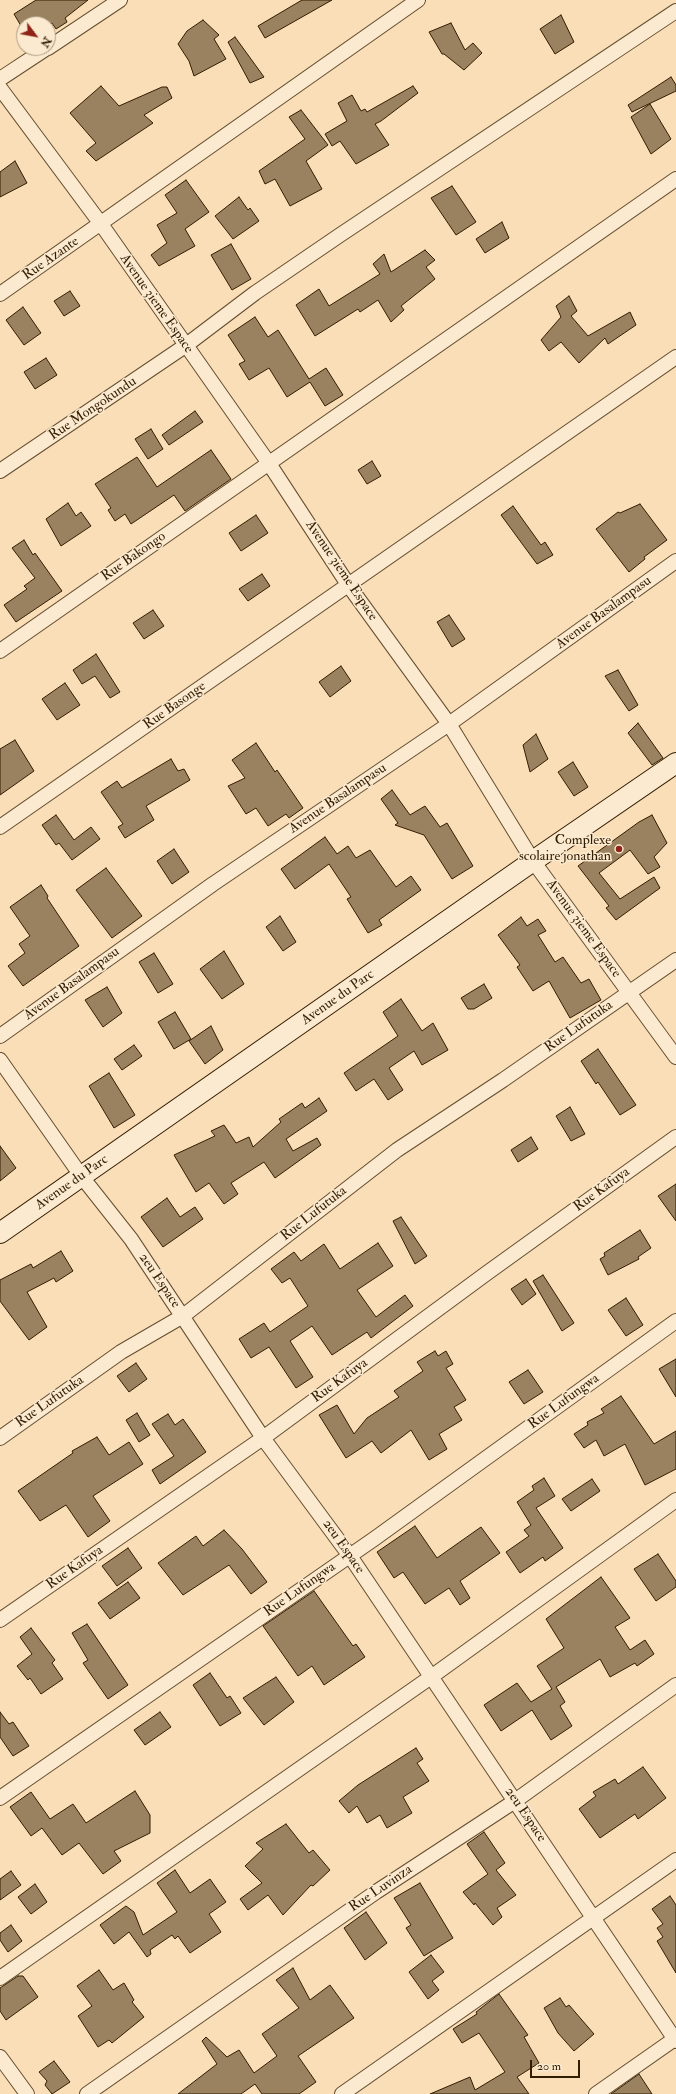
<!DOCTYPE html>
<style>
body{margin:0}
#map{position:relative;width:676px;height:2094px;overflow:hidden;background:#f9deb7;font-family:"IM FELL Double Pica",serif}
canvas{display:block}
.north{position:absolute;left:16px;top:16px;width:40px;height:40px;box-sizing:border-box;background:#fbead0;border:1px solid #ab987d;border-radius:50%;rotate:122deg;font-size:11px;font-weight:700;line-height:16px;text-align:center;color:#331d00}
.north::after{content:'';display:block;margin:auto;width:14px;height:18px;background:#8f2418;clip-path:polygon(50% 0,100% 100%,50% 72%,0 100%)}
.scale{position:absolute;left:530px;top:2060px;width:50px;height:18px;box-sizing:border-box;border:2px solid #331d00;border-top:0;padding-left:5px;font-size:12px;line-height:14px;white-space:nowrap;color:#331d00;-webkit-text-stroke:3px #fbead0;paint-order:stroke}
</style>
<div id="map">
<canvas width="676" height="2094"></canvas>
<div class="north">N</div>
<div class="scale">20 m</div>
</div>
<script>
const ctx = document.querySelector('canvas').getContext('2d');
ctx.lineJoin = 'round';
function fill(path, color) { ctx.fillStyle = color; ctx.fill(path, 'evenodd'); }
const toPath = rows => new Path2D(rows.map(r => 'M' + r).join(''));
function strokePath(path, color, width, dash) { ctx.strokeStyle = color; ctx.lineWidth = width; ctx.lineCap = dash ? 'butt' : 'round'; ctx.setLineDash(dash || []); ctx.stroke(path); }
function drawText(font, color, halo, rows, align = 'center') {
  ctx.font = font + ' "IM FELL Double Pica",serif'; ctx.lineWidth = 3; ctx.setLineDash([]); ctx.textBaseline = 'middle'; ctx.strokeStyle = halo; ctx.fillStyle = color; for (const [text, x, y, turn = 0] of rows) {
    ctx.save(); ctx.translate(x, y); ctx.rotate((+turn || 0) * Math.PI / 180); ctx.textAlign = isNaN(turn) ? turn : align; if (halo) ctx.strokeText(text, 0, 0); ctx.fillText(text, 0, 0); ctx.restore();
  }
}
const building = toPath([
 [36,0,88,0,65,18,67,22,56,29,52,23,48,26,48,24,24,24,24,31,14,14,36,0],
 [302,0,332,0,265,38,258,26,302,0],
 [561,15,574,42,555,54,540,29,561,15],
 [203,20,219,35,214,39,226,59,194,76,189,61,178,44,187,31,203,20],
 [451,23,465,50,473,43,482,53,464,70,444,54,442,54,429,32,451,23],
 [235,37,264,77,250,83,228,42,235,37],
 [671,77,676,85,676,91,632,112,628,105,671,77],
 [101,86,119,106,162,87,167,87,172,98,144,115,153,123,96,161,86,151,96,143,70,113,101,86],
 [413,86,418,93,381,121,375,124,389,145,356,164,340,141,332,146,325,134,347,121,338,103,352,95,361,111,365,109,367,112,413,86],
 [650,104,671,139,651,154,631,117,650,104],
 [301,110,328,145,306,161,322,189,290,206,275,179,265,184,259,171,305,139,289,117,301,110],
 [15,161,27,183,0,197,0,172,15,161],
 [186,180,209,212,185,229,195,246,159,266,151,255,167,243,157,225,177,213,165,195,186,180],
 [452,186,476,222,456,235,431,198,452,186],
 [239,197,248,210,250,208,259,221,233,239,215,216,239,197],
 [502,222,509,238,485,253,476,239,502,222],
 [231,244,251,279,232,290,211,255,231,244],
 [425,250,435,260,426,267,435,279,401,306,404,310,391,322,378,300,360,312,358,309,315,336,296,305,319,289,329,306,380,274,373,264,384,254,391,272,425,250],
 [70,291,80,306,64,316,54,301,70,291],
 [569,296,577,311,571,316,588,336,630,312,636,325,608,344,605,338,579,363,561,342,549,351,541,340,561,317,556,306,569,296],
 [23,307,41,333,24,345,6,320,23,307],
 [255,317,268,337,278,330,309,379,326,368,343,395,325,406,310,382,287,397,269,368,249,380,239,364,245,361,228,335,255,317],
 [46,358,57,375,35,389,24,372,46,358],
 [195,411,203,422,169,445,162,435,195,411],
 [151,429,163,449,148,459,135,439,151,429],
 [211,450,231,479,185,511,174,495,131,524,125,514,115,521,108,510,111,508,95,484,137,457,157,487,211,450],
 [372,461,381,476,367,484,358,470,372,461],
 [68,503,76,516,81,512,91,526,61,546,46,519,68,503],
 [640,504,667,540,644,557,645,559,629,572,596,529,618,512,620,513,640,504],
 [513,506,541,545,545,542,553,555,537,564,501,515,513,506],
 [256,515,268,533,241,551,229,533,256,515],
 [24,540,33,555,35,553,62,591,16,622,4,605,27,589,24,586,35,578,12,548,24,540],
 [262,574,270,586,248,601,239,589,262,574],
 [153,610,164,626,144,639,133,623,153,610],
 [449,615,465,639,452,647,437,622,449,615],
 [96,654,120,692,110,698,95,676,82,684,73,670,96,654],
 [341,666,351,681,330,697,319,682,341,666],
 [618,670,638,705,629,711,605,676,618,670],
 [65,683,80,705,57,720,42,699,65,683],
 [638,723,663,758,652,765,628,733,638,723],
 [536,734,548,759,530,772,523,745,536,734],
 [15,740,34,771,0,795,0,749,15,740],
 [256,743,275,772,277,770,303,808,289,818,286,814,268,826,256,808,246,814,228,786,245,778,232,760,256,743],
 [171,759,178,771,184,769,190,780,146,806,154,820,125,838,118,827,123,824,101,792,117,781,122,788,171,759],
 [573,762,588,787,574,796,558,772,573,762],
 [392,790,410,815,425,806,440,827,447,823,473,866,452,879,424,835,395,825,398,823,381,799,392,790],
 [56,815,74,840,91,827,100,839,72,860,59,843,56,845,42,825,56,815],
 [652,815,667,843,654,857,660,867,648,874,630,850,599,873,620,899,654,877,660,888,616,920,606,908,609,906,578,866,639,822,652,815],
 [325,837,337,854,348,846,356,858,370,850,396,887,411,876,421,890,379,920,382,925,368,933,347,899,351,897,329,864,295,889,281,869,325,837],
 [174,849,189,872,172,884,157,861,174,849],
 [106,868,142,916,112,938,76,890,106,868],
 [41,885,48,896,47,898,79,946,23,986,8,966,25,953,19,944,30,936,10,907,41,885],
 [280,916,296,942,283,951,266,927,280,916],
 [521,917,527,926,538,919,546,931,538,935,555,962,563,957,581,983,589,979,601,1000,570,1018,549,981,533,991,517,967,520,965,498,935,521,917],
 [224,951,244,984,222,999,200,969,224,951],
 [154,953,173,984,158,993,139,962,154,953],
 [484,984,492,998,474,1009,468,1009,461,998,484,984],
 [107,987,122,1013,103,1027,85,1000,107,987],
 [401,999,422,1031,433,1023,448,1050,422,1065,414,1051,389,1068,403,1090,388,1100,374,1079,356,1091,344,1073,398,1036,383,1012,401,999],
 [175,1012,191,1039,174,1049,158,1022,175,1012],
 [211,1026,223,1050,205,1064,189,1041,211,1026],
 [134,1045,142,1056,122,1070,114,1059,134,1045],
 [598,1049,636,1105,620,1115,598,1082,596,1084,581,1061,598,1049],
 [109,1073,135,1115,114,1128,89,1086,109,1073],
 [319,1098,327,1111,286,1139,293,1151,317,1138,321,1145,275,1178,264,1162,231,1183,238,1194,224,1204,209,1183,196,1192,174,1155,215,1136,211,1131,224,1125,236,1143,249,1137,253,1147,281,1122,279,1119,302,1103,305,1108,319,1098],
 [570,1107,585,1134,571,1141,556,1116,570,1107],
 [531,1137,538,1149,518,1162,511,1150,531,1137],
 [0,1146,16,1168,0,1181,0,1146],
 [676,1184,676,1221,658,1196,676,1184],
 [167,1198,180,1217,195,1207,203,1219,163,1247,141,1217,167,1198],
 [401,1217,427,1256,415,1264,393,1221,401,1217],
 [640,1230,651,1248,638,1257,639,1259,608,1275,600,1259,605,1256,604,1253,640,1230],
 [378,1243,393,1266,357,1290,376,1317,405,1295,413,1306,371,1338,367,1332,332,1355,312,1326,290,1341,313,1377,296,1388,269,1347,251,1358,239,1339,264,1323,270,1332,308,1306,290,1278,282,1283,271,1269,294,1252,301,1261,324,1244,340,1269,378,1243],
 [61,1251,73,1271,56,1282,54,1278,27,1292,47,1327,29,1340,0,1301,0,1280,31,1264,33,1268,61,1251],
 [543,1275,574,1323,562,1331,533,1281,543,1275],
 [526,1279,536,1294,522,1305,511,1289,526,1279],
 [626,1298,643,1325,626,1336,608,1310,626,1298],
 [435,1351,438,1356,446,1351,453,1364,446,1368,466,1400,454,1407,462,1420,439,1434,447,1449,429,1460,411,1430,381,1453,372,1441,346,1458,319,1415,337,1405,354,1434,367,1418,399,1397,394,1391,423,1371,417,1362,435,1351],
 [676,1359,676,1397,659,1369,676,1359],
 [136,1363,147,1379,129,1392,117,1376,136,1363],
 [528,1370,543,1392,524,1404,509,1382,528,1370],
 [621,1396,654,1444,676,1431,676,1469,645,1485,625,1444,604,1456,596,1440,584,1448,574,1434,588,1425,587,1422,604,1413,601,1409,621,1396],
 [137,1413,150,1435,139,1442,126,1420,137,1413],
 [168,1414,175,1425,183,1419,206,1452,160,1484,152,1470,174,1456,152,1424,168,1414],
 [97,1437,109,1455,129,1442,143,1464,93,1496,110,1521,88,1537,66,1505,40,1521,18,1491,73,1453,72,1451,97,1437],
 [544,1478,555,1496,536,1508,563,1548,545,1561,543,1557,520,1573,506,1552,529,1536,524,1530,531,1525,517,1502,534,1490,532,1486,544,1478],
 [592,1479,600,1491,571,1511,562,1499,592,1479],
 [415,1526,437,1558,481,1527,500,1553,460,1581,470,1598,460,1605,449,1588,425,1604,403,1572,394,1578,377,1552,415,1526],
 [224,1530,242,1549,267,1582,251,1594,229,1565,183,1595,158,1563,196,1536,203,1546,224,1530],
 [128,1548,142,1568,117,1586,102,1566,128,1548],
 [658,1554,676,1581,676,1587,656,1601,634,1569,658,1554],
 [601,1577,630,1618,615,1627,630,1650,645,1640,654,1654,637,1666,635,1663,610,1677,600,1659,556,1687,565,1702,560,1706,572,1726,551,1740,532,1710,501,1731,484,1705,517,1683,531,1702,552,1689,537,1666,564,1648,546,1619,601,1577],
 [128,1582,140,1598,110,1619,98,1603,128,1582],
 [314,1591,353,1646,356,1644,365,1657,324,1685,312,1666,298,1676,263,1626,314,1591],
 [87,1624,128,1685,108,1699,83,1663,88,1660,72,1633,87,1624],
 [31,1628,55,1660,52,1663,63,1679,41,1694,30,1678,28,1680,17,1666,32,1654,20,1637,31,1628],
 [210,1673,227,1698,230,1696,241,1713,220,1726,193,1685,210,1673],
 [276,1677,294,1702,264,1725,243,1698,276,1677],
 [0,1712,9,1724,13,1722,29,1746,13,1756,0,1737,0,1712],
 [160,1712,171,1727,145,1745,134,1730,160,1712],
 [416,1748,423,1759,417,1763,429,1781,403,1797,412,1813,387,1828,380,1815,367,1823,357,1806,349,1813,339,1801,358,1785,416,1748],
 [643,1767,666,1798,638,1819,635,1814,600,1838,579,1809,596,1796,593,1792,615,1779,618,1784,643,1767],
 [135,1791,150,1815,150,1833,114,1851,121,1861,103,1874,79,1843,62,1855,42,1828,31,1836,10,1807,31,1792,50,1819,73,1804,86,1823,135,1791],
 [286,1824,309,1853,313,1850,330,1870,313,1886,311,1885,283,1915,268,1895,248,1910,240,1899,262,1883,245,1866,263,1849,256,1843,286,1824],
 [484,1832,505,1863,496,1870,516,1895,497,1908,502,1917,493,1925,475,1903,474,1905,463,1892,488,1874,467,1844,484,1832],
 [175,1870,190,1893,210,1879,226,1902,209,1914,221,1932,190,1953,178,1936,175,1939,172,1935,150,1950,151,1954,147,1957,129,1932,114,1944,100,1925,126,1906,134,1912,143,1935,177,1912,157,1883,175,1870],
 [11,1871,21,1885,0,1900,0,1879,11,1871],
 [420,1883,453,1938,424,1956,406,1928,411,1925,394,1898,420,1883],
 [35,1884,47,1902,31,1914,18,1897,35,1884],
 [670,1896,676,1905,676,1973,657,1941,663,1937,657,1928,663,1924,652,1909,670,1896],
 [366,1912,387,1943,365,1960,344,1928,366,1912],
 [11,1925,22,1941,8,1952,0,1940,0,1933,11,1925],
 [431,1955,444,1972,432,1981,439,1990,428,1999,409,1972,431,1955],
 [293,1968,310,2000,330,1985,354,2018,298,2056,316,2082,299,2094,262,2094,255,2084,241,2094,178,2094,217,2064,202,2041,206,2037,227,2057,239,2050,254,2073,277,2056,262,2034,299,2008,276,1980,293,1968],
 [99,1970,113,1990,124,1983,134,2000,132,2002,144,2017,112,2043,109,2040,98,2047,78,2016,92,2006,77,1986,99,1970],
 [18,1976,23,1976,38,1997,6,2020,0,2011,0,1988,18,1976],
 [499,1994,528,2035,524,2037,539,2063,517,2077,529,2094,430,2094,470,2077,475,2090,505,2072,479,2033,462,2043,453,2029,477,2014,476,2012,499,1994],
 [560,1998,566,2007,569,2005,594,2034,574,2051,558,2033,544,2008,560,1998],
 [54,2061,70,2082,52,2094,45,2085,47,2081,39,2072,54,2061],
 [639,2074,652,2094,611,2094,639,2074]
]);
const street = toPath([
 [48,48,120,0],
 [0,79,47,48],
 [0,88,101,224,268,462,349,586,449,724,533,861,676,1057],
 [0,294,418,0],
 [0,471,185,346,255,293,340,235,676,11],
 [0,651,676,179],
 [0,827,676,357],
 [0,1036,213,884,449,724,676,561],
 [0,1060,82,1177,131,1239,263,1438,350,1556,676,2041],
 [0,1438,121,1352,183,1316,397,1150,503,1080,676,960],
 [0,1620,263,1438,487,1273,676,1137],
 [0,1798,374,1539,676,1321],
 [0,1978,431,1677,676,1500],
 [0,2057,27,2094],
 [87,2094,376,1892,515,1801,676,1685],
 [342,2094,676,1860],
 [596,2094,676,2038]
]);
const secondary = toPath([
 [0,1233,533,861,676,763]
]);
const markers = [
 [619,849,4,"#8f2418"]
];
const streetNames = [
 ["Rue Azante",51,259,-35],
 ["Avenue 3ieme Espace",156,304,55],
 ["Rue Mongokundu",93,409,-34],
 ["Rue Bakongo",134,557,-35],
 ["Avenue 3ieme Espace",341,571,56],
 ["Avenue Basalampasu",604,613,-36],
 ["Rue Basonge",175,706,-35],
 ["Avenue Basalampasu",338,799,-34],
 ["Avenue 3ieme Espace",583,929,54],
 ["Avenue Basalampasu",72,984,-36],
 ["Avenue du Parc",338,998,-35],
 ["Rue Lufutuka",579,1027,-35],
 ["Avenue du Parc",72,1183,-35],
 ["Rue Kafuya",602,1190,-36],
 ["Rue Lufutuka",314,1214,-38],
 ["2eu Espace",159,1281,56],
 ["Rue Kafuya",340,1381,-36],
 ["Rue Lufutuka",50,1402,-35],
 ["Rue Lufungwa",564,1402,-36],
 ["2eu Espace",343,1547,55],
 ["Rue Kafuya",75,1568,-35],
 ["Rue Lufungwa",300,1590,-35],
 ["2eu Espace",525,1815,56],
 ["Rue Luvinza",381,1889,-34]
];
const poiNames = [
 ["Complexe",611,841],
 ["scolaire jonathan",611,857]
];
fill(building, '#9a815f');
strokePath(building, '#331d00', 1);
strokePath(street, '#644d2e', 16);
strokePath(secondary, '#331d00', 22);
strokePath(street, '#fbead0', 14);
strokePath(secondary, '#fbead0', 20);
for (const [x, y, r, color] of markers) { const dot = new Path2D(); dot.arc(x, y, r, 0, 2 * Math.PI); ctx.fillStyle = color; ctx.fill(dot); strokePath(dot, '#fbead0', 1.5); }
drawText('14px', '#331d00', '#fbead0', streetNames);
drawText('14px', '#331d00', '#fbead0', poiNames, 'right');
</script>
